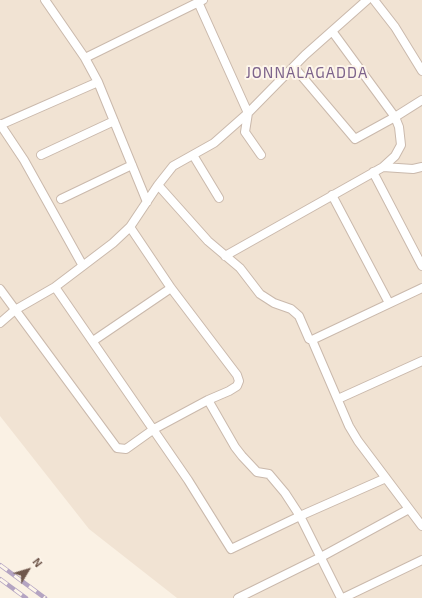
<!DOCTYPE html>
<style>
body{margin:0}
#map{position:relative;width:422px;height:598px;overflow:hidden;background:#faf1e4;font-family:"Exo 2",sans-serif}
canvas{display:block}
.north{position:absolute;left:8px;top:550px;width:40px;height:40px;-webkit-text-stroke:3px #fdf5ea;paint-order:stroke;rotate:52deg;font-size:11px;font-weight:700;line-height:16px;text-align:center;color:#70584c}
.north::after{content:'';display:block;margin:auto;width:14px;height:18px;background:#70584c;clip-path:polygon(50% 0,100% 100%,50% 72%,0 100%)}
</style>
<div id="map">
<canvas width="422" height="598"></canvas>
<div class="north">N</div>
</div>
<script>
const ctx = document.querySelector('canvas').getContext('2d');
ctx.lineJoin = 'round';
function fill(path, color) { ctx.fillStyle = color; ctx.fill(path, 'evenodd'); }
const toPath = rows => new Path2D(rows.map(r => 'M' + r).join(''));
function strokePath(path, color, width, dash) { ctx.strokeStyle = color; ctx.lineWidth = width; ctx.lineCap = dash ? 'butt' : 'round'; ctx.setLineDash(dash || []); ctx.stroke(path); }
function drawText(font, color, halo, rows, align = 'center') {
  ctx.font = font + ' "Exo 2",sans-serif'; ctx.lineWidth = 4; ctx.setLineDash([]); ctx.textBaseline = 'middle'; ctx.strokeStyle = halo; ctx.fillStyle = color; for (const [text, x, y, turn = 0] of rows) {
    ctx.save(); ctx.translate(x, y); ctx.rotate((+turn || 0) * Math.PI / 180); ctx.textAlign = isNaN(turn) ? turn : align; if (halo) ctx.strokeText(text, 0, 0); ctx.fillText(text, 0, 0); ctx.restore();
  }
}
const residential = toPath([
 [0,0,422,0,422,598,177,598,89,529,0,416]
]);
const street = toPath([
 [45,0,85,58,98,82,147,202],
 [374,0,395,27,422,71],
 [198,2,248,113,245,132,261,155],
 [85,58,203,0],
 [294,67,355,139,395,117,422,100],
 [0,124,24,160,83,266],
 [0,125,98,82],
 [41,155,114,121],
 [193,155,219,198],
 [383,167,413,169,422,167],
 [373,172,422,266],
 [158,185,208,241,240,268,260,294,274,303,291,309,299,316,309,339,312,340,349,426,358,441,422,526],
 [332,195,389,303],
 [61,199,132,165],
 [130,227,171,288,237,375,239,381,237,386,229,391,208,400],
 [225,256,383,167,395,156,401,145,399,127,395,117,332,31],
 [55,287,188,480,231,549,300,516,386,478],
 [0,289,117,448,126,449,154,429,208,400,235,447,242,456,257,472,269,474,285,493,300,516,341,598],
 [0,323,15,310,55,287,113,243,130,227,158,185,173,166,214,143,248,113,305,55,367,0],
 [312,340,422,288],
 [93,341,171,288],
 [338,399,422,361],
 [238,598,321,557,409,509],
 [343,598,422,560]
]);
const rail = toPath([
 [0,565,45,598],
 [0,579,26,598]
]);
const quarterNames = [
 ["JONNALAGADDA",307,73]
];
fill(residential, '#f1e3d3');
strokePath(street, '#cab9ac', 10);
strokePath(street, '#fff', 8);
strokePath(rail, '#b4a4c2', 4.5);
strokePath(rail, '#fdf5ea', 3, [9]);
ctx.letterSpacing = '1px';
drawText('15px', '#7e648c', '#fdf5ea', quarterNames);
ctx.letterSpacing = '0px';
</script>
